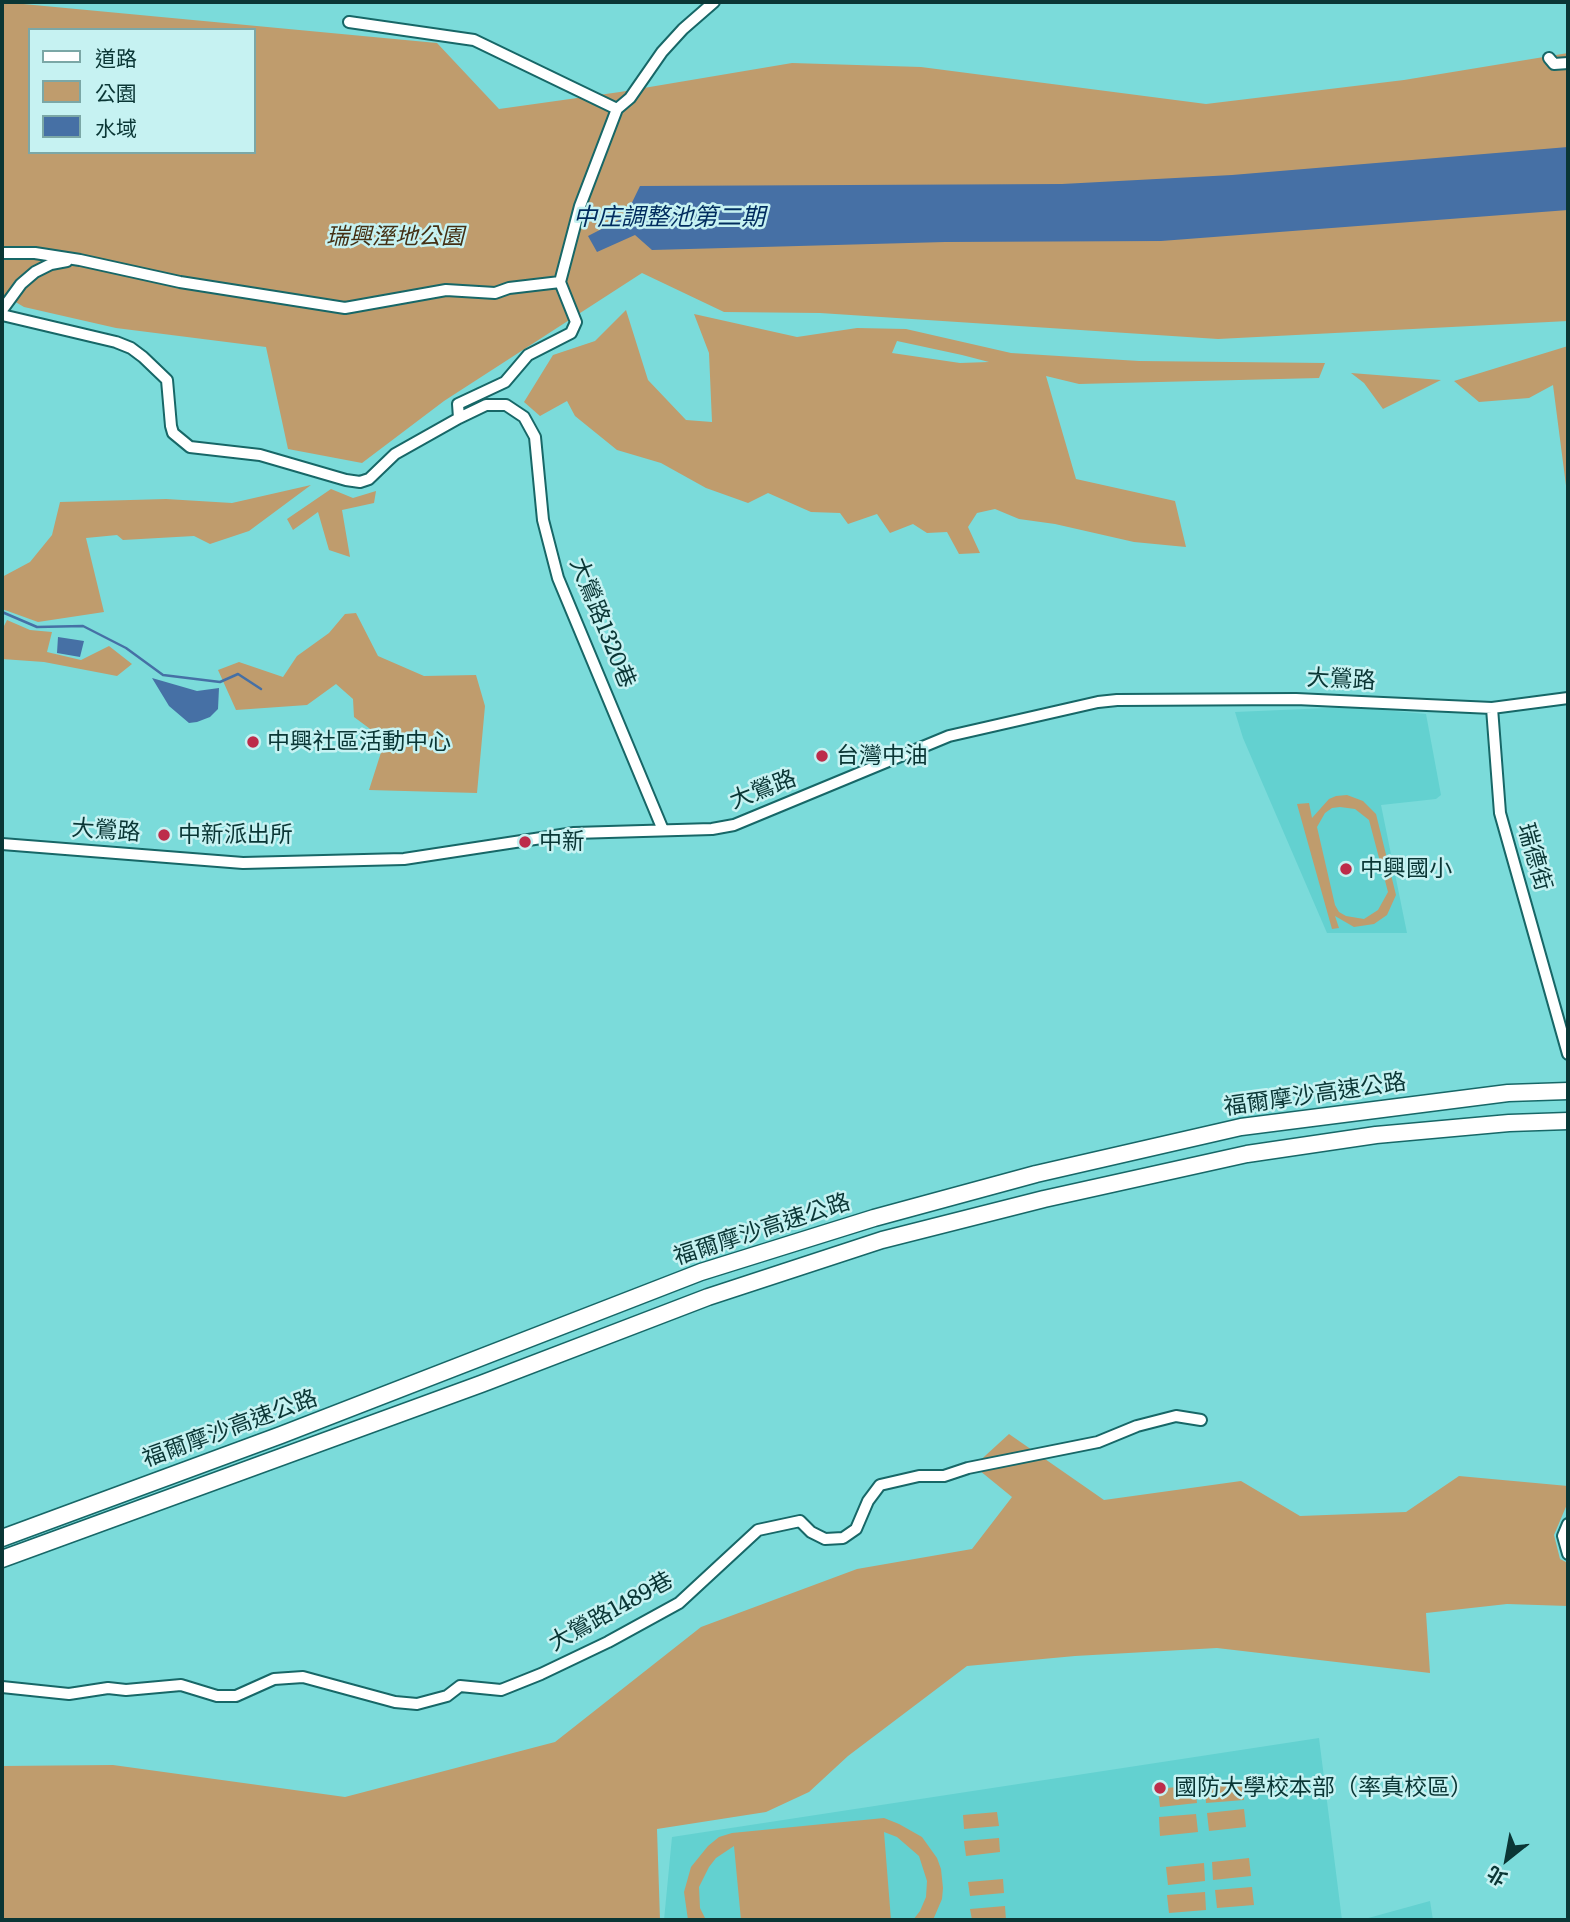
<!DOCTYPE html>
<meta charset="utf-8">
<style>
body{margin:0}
#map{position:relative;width:1570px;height:1922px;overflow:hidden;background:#7bdbda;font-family:Literata,"Noto Sans TC",serif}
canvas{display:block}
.frame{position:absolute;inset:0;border:4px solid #0a3635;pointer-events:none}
.legend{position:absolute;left:28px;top:28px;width:228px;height:126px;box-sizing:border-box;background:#c6f2f2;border:2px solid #7ba7a6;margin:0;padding:9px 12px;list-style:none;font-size:21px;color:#0a3635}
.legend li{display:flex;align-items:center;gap:14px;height:35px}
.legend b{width:35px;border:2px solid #7ba7a6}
.north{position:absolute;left:1472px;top:1824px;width:70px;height:70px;-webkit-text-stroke:5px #c6f2f2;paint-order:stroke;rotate:211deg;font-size:19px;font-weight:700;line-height:28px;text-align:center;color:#0a3635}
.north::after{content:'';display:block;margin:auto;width:24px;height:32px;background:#0a3635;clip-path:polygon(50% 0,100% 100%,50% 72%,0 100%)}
</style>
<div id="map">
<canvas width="1570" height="1922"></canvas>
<div class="frame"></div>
<ul class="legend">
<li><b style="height:9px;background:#fff"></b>道路</li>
<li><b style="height:19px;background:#bf9c6d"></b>公園</li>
<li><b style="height:19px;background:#4670a5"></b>水域</li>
</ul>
<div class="north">北</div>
</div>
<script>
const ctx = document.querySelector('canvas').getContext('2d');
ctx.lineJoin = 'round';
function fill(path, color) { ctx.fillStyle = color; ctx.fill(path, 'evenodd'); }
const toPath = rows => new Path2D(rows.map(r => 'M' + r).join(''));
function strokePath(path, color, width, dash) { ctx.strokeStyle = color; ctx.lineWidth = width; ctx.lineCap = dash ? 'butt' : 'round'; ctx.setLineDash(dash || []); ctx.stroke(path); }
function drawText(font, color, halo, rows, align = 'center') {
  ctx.font = font + ' Literata,"Noto Sans TC",serif'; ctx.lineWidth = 5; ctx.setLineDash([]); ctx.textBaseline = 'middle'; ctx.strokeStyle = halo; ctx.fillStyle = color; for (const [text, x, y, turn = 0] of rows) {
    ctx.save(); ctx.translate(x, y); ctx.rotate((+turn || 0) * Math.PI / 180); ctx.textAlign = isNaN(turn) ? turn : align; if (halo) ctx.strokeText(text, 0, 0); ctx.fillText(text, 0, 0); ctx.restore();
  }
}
const built = toPath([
 [1351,707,1426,714,1441,795,1436,799,1381,805,1407,933,1327,933,1243,738,1235,712],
 [1319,1738,1342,1920,664,1920,672,1837],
 [1430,1901,1433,1920,1361,1920]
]);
const green = toPath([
 [2,2,437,43,499,109,620,92,792,63,921,67,1206,104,1404,80,1568,53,1568,321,1218,339,820,313,724,312,642,273,444,401,362,463,288,449,266,347,116,328,24,307,2,294],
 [30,30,254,30,254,152,30,152],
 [626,310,648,380,686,420,712,422,709,353,694,314,797,337,857,328,906,329,1011,353,1139,361,1325,363,1319,378,1079,384,1046,376,1076,479,1175,501,1186,547,1134,542,1055,524,1019,519,995,509,977,513,968,527,980,553,959,554,947,532,927,533,913,524,890,533,877,514,848,524,840,513,811,512,768,493,748,503,706,488,661,463,617,450,575,416,567,401,540,416,524,402,553,355,595,341],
 [897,341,962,355,989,362,960,363,892,353],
 [1568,346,1568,501,1553,385,1529,398,1479,402,1454,381],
 [1351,373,1441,380,1383,409,1364,383],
 [311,485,249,531,210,544,194,536,123,540,117,535,86,538,104,612,38,622,2,609,2,577,30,562,52,535,60,502,166,499,232,503],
 [331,489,353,498,376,491,374,503,342,510,350,557,329,550,318,512,293,530,287,519],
 [356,613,378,656,424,676,476,675,485,706,477,793,369,790,385,740,354,717,353,699,336,684,307,705,236,710,218,670,239,662,283,677,297,656,329,633,345,614],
 [7,620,30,630,52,632,47,652,81,660,109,646,132,664,117,676,44,662,2,659,2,630],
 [1347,795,1363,801,1376,814,1396,895,1387,915,1374,924,1354,927,1335,916,1339,928,1332,929,1297,804,1309,803,1312,818,1329,799,1336,796],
 [1340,807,1355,809,1369,820,1388,892,1378,910,1364,919,1346,916,1339,912,1335,905,1317,827,1325,813,1332,808],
 [1009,1434,1104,1500,1241,1481,1300,1516,1406,1512,1459,1476,1568,1486,1568,1502,1554,1535,1560,1559,1568,1563,1568,1606,1507,1604,1426,1613,1430,1673,1217,1648,1075,1656,967,1666,848,1756,809,1792,766,1812,657,1829,660,1920,2,1920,2,1766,113,1765,345,1797,555,1742,701,1627,857,1569,972,1549,1012,1497,974,1466],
 [1242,1782,1244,1800,1206,1803,1205,1785],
 [1195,1785,1197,1803,1160,1807,1158,1789],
 [1244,1809,1246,1827,1209,1831,1207,1813],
 [997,1812,999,1826,964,1829,963,1815],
 [1196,1814,1198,1832,1160,1836,1159,1817],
 [884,1818,899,1824,922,1837,937,1858,941,1869,943,1888,942,1899,933,1920,913,1920,920,1911,926,1897,927,1881,919,1856,897,1837,884,1832,891,1920,741,1920,734,1846,716,1858,709,1867,699,1887,700,1908,706,1920,688,1920,684,1892,691,1867,708,1846,719,1837,732,1833],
 [999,1838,1000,1852,966,1856,964,1841],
 [1249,1858,1251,1876,1213,1880,1212,1862],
 [1204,1863,1205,1881,1168,1885,1166,1867],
 [1003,1879,1004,1893,970,1896,968,1882],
 [1252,1887,1254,1905,1217,1908,1215,1890],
 [1205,1892,1206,1910,1169,1913,1167,1895],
 [1005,1906,1006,1920,972,1920,970,1909]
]);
const water = toPath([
 [1568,147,1568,210,1161,241,945,242,652,250,635,235,597,252,588,236,625,217,640,186,1062,184,1232,175],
 [58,637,84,641,80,657,57,653],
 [152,678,197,691,219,688,218,709,210,717,197,722,189,723,169,706]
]);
const stream = toPath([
 [2,612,37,627,83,626,126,648,163,675,220,682,238,674,261,689]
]);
const minor = toPath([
 [349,22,474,40,617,109],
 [1549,58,1554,64,1568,63],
 [2,253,35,253,80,260,180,282,345,308,446,290,495,293,509,288,560,282],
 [2,310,21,284,35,272,51,264,67,261],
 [2,315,116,342,131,348,143,357,167,380,171,426,173,433,190,447,260,455,346,480,360,482,369,479,395,454,459,418,486,405,506,405,524,417,535,437,543,520,558,578,663,830],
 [459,418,458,404,505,382,528,355,571,333,576,322,560,282,580,206,617,109,630,98,662,52,683,29,714,2],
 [1492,708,1500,813,1568,1054],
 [2,844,243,863,404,859,574,833,712,829,734,825,949,736,1098,702,1117,700,1296,699,1492,708,1568,698],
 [1568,1524,1563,1536,1568,1554],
 [2,1687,69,1694,108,1688,126,1690,181,1685,217,1696,236,1696,274,1679,303,1677,395,1702,417,1704,447,1696,460,1686,501,1690,541,1674,608,1642,679,1603,758,1530,800,1521,811,1532,825,1539,843,1538,856,1529,868,1501,880,1485,919,1476,944,1476,968,1468,1098,1442,1137,1426,1176,1416,1201,1420]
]);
const highway = toPath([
 [2,1538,281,1435,701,1272,874,1218,1036,1174,1241,1127,1508,1093,1568,1091],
 [2,1559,481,1384,708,1297,882,1240,1044,1199,1247,1154,1376,1135,1509,1123,1568,1121]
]);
const markers = [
 [253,742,7,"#bd2c4a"],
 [822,756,7,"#bd2c4a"],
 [164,835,7,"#bd2c4a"],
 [525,842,7,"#bd2c4a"],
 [1346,869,7,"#bd2c4a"],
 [1160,1788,7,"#bd2c4a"]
];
const parkNames = [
 ["瑞興溼地公園",395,237]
];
const streetNames = [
 ["大鶯路1320巷",602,623,68],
 ["大鶯路",1341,680,3],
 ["大鶯路",763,790,-21],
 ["大鶯路",106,831,4],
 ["瑞德街",1534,857,74],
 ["福爾摩沙高速公路",1315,1095,-8],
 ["福爾摩沙高速公路",762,1230,-18],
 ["福爾摩沙高速公路",230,1429,-20],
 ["大鶯路1489巷",611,1612,-29]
];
const poiNames = [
 ["中興社區活動中心",267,742],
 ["台灣中油",836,756],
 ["中新派出所",178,835],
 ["中新",539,842],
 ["中興國小",1360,869],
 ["國防大學校本部（率真校區）",1174,1788]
];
const waterNames = [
 ["中庄調整池第二期",669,218]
];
fill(built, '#63d1d0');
fill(green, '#bf9c6d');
fill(water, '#4670a5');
strokePath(stream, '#4670a5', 2.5);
strokePath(minor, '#176767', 14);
strokePath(highway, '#176767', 19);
strokePath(minor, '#fff', 10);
strokePath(highway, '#fff', 16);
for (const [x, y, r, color] of markers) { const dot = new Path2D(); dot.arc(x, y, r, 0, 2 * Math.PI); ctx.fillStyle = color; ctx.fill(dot); strokePath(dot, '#c6f2f2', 2.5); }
drawText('italic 23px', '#443014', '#c6f2f2', parkNames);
drawText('23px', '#0a3635', '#c6f2f2', streetNames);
drawText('23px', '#0a3635', '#c6f2f2', poiNames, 'left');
drawText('italic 24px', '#002c5e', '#c6f2f2', waterNames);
</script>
